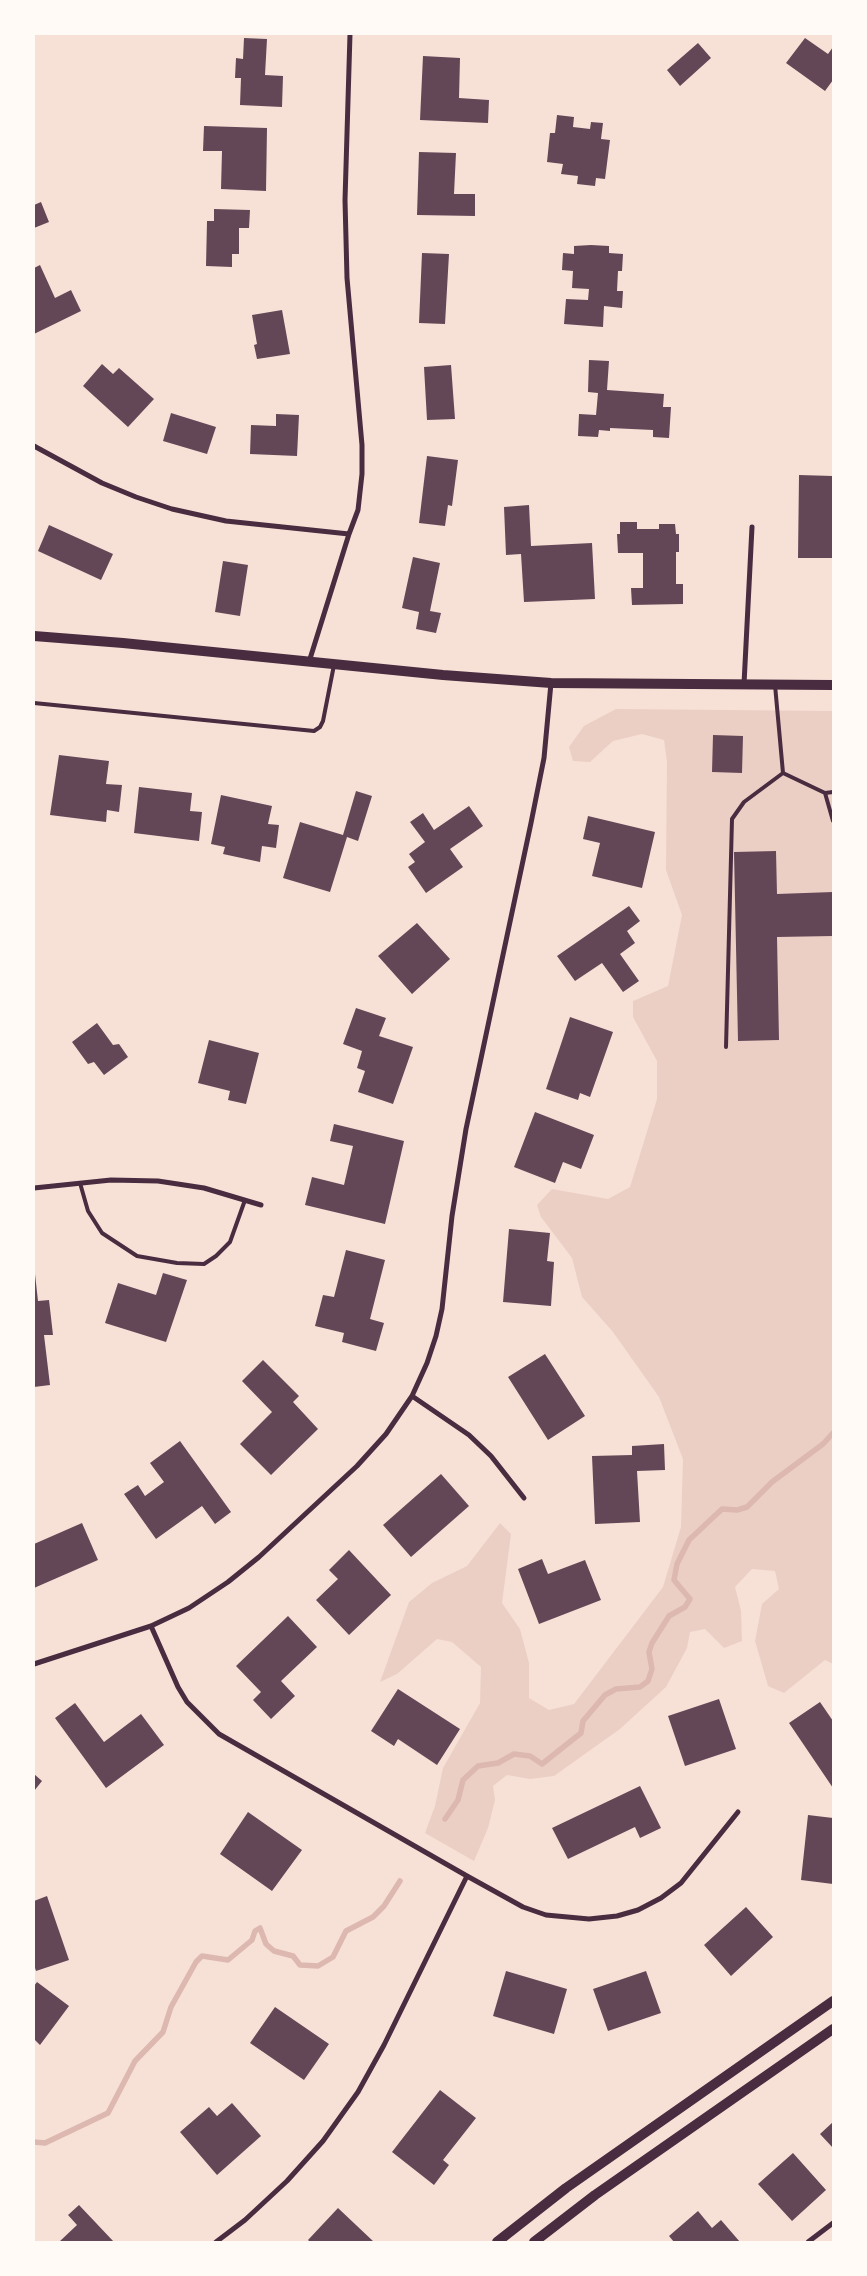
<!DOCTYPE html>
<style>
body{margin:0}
#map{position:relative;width:867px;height:2276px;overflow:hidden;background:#f7e1d7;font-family:"PT Sans",sans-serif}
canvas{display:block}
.frame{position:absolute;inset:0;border:35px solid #fffaf5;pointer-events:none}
</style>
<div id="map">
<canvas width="867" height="2276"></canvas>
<div class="frame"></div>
</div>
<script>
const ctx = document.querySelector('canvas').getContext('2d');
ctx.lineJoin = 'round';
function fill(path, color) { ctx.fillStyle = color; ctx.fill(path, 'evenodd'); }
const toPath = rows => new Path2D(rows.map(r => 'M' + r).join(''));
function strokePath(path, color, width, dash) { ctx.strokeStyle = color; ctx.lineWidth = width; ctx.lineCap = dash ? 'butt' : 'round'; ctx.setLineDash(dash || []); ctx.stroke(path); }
const green = toPath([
 [616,709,833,711,833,1664,825,1660,784,1693,768,1686,755,1641,762,1604,779,1589,775,1571,752,1569,735,1587,741,1611,742,1641,724,1648,705,1629,690,1632,687,1648,666,1687,620,1729,554,1776,530,1779,507,1775,493,1786,495,1800,488,1828,474,1861,425,1833,435,1806,443,1768,480,1703,481,1667,452,1642,437,1639,397,1674,380,1682,409,1602,432,1583,467,1566,500,1523,511,1534,502,1603,520,1629,529,1663,529,1698,549,1710,574,1704,663,1587,681,1527,683,1459,659,1397,613,1332,582,1297,572,1258,541,1217,537,1205,552,1189,608,1199,630,1187,657,1099,657,1061,633,1017,633,1001,668,986,682,915,666,870,667,762,664,740,642,734,613,741,590,762,573,761,569,747,584,726]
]);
const stream = toPath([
 [445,1819,458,1800,463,1780,478,1766,498,1763,514,1754,530,1756,542,1764,581,1733,583,1721,605,1695,616,1689,640,1687,648,1681,652,1669,649,1652,652,1643,669,1616,685,1607,690,1599,674,1580,677,1564,689,1540,722,1509,737,1510,747,1507,772,1482,823,1444,833,1433],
 [34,2142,45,2143,108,2113,135,2061,163,2032,171,2007,196,1962,202,1956,228,1960,252,1940,255,1931,260,1928,266,1944,274,1951,293,1956,300,1965,318,1966,333,1957,346,1931,373,1917,384,1906,400,1881]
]);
const building = toPath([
 [244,38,267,39,265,75,283,76,282,107,240,105,241,78,235,78,236,58,243,59],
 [805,38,828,54,833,47,833,80,825,91,786,63],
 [698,43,711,58,680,86,667,70],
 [423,56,460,58,459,98,489,100,488,123,420,120],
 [557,115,574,117,573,127,590,129,591,122,603,123,601,139,610,140,605,179,596,178,595,186,577,184,578,176,561,174,563,164,547,162,550,133,555,133],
 [204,126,267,128,266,191,221,189,222,151,203,151],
 [419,152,456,153,454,194,475,194,475,216,417,215],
 [41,202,49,222,34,228,34,205],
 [214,209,250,210,249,228,239,228,239,254,232,254,232,267,206,266,207,221,214,221],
 [591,245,609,246,609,253,623,254,622,271,618,271,617,291,623,291,622,308,604,306,603,327,564,324,566,299,588,300,589,289,572,288,573,271,562,270,563,253,574,254,574,246],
 [422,253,449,254,445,324,419,323],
 [40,265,55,298,71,290,81,311,34,334,34,268],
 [282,310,290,354,257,359,254,345,257,344,252,315],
 [589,360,609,361,607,390,664,394,663,407,671,407,669,438,653,437,653,430,610,428,610,431,599,430,598,437,578,436,579,414,596,415,598,393,588,392],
 [102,364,113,374,119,368,154,399,128,427,83,386],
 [451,365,455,419,427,420,424,367],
 [171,413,216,427,207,454,163,441],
 [276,414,299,415,297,456,250,454,251,425,276,426],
 [427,456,458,460,452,506,448,505,445,526,419,523],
 [799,475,833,476,833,558,798,558],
 [529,505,531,546,592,543,595,599,524,602,521,554,506,555,504,507],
 [620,522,637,522,637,529,659,529,659,524,675,524,676,534,679,534,679,552,676,552,676,584,683,584,683,604,632,605,631,588,643,588,643,553,618,553,617,534,620,534],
 [49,525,113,554,101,580,38,551],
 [413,557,440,563,430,611,441,613,436,633,416,629,419,612,402,608],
 [223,561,248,565,240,616,215,612],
 [713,735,743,736,742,773,712,772],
 [59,755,109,761,106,784,122,785,119,812,107,810,106,822,50,815],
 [139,787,192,793,190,811,202,812,199,841,134,833],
 [356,791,372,796,358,841,347,837,330,892,283,878,300,822,343,835],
 [221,795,272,806,268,824,279,825,276,848,262,846,260,862,223,854,225,847,211,844],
 [469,806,483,826,450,849,463,867,426,893,408,867,415,862,409,854,425,842,410,822,423,813,434,830],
 [588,816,655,832,642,888,592,876,600,843,583,839],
 [776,851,777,894,833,892,833,936,777,937,779,1040,738,1041,734,852],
 [629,906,640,921,627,931,635,943,620,954,639,981,623,992,602,963,575,981,557,956],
 [417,923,450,959,412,994,378,956],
 [356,1008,386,1018,379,1036,413,1047,393,1104,358,1092,365,1071,357,1068,362,1051,343,1044],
 [570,1017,613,1032,590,1097,580,1093,578,1100,546,1089],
 [97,1023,113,1045,119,1044,128,1057,104,1075,94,1062,88,1064,72,1042],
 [209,1040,259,1053,246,1104,228,1100,230,1091,198,1083],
 [535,1112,594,1135,581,1169,563,1162,555,1183,514,1167],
 [334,1124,404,1141,385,1224,305,1205,312,1177,344,1185,353,1146,330,1141],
 [509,1229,550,1233,547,1261,554,1262,551,1306,503,1302],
 [346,1250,385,1260,370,1319,384,1323,376,1351,342,1342,344,1333,315,1326,323,1295,334,1297],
 [163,1273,187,1280,166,1342,105,1323,118,1283,156,1295],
 [35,1274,38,1301,49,1300,53,1335,44,1335,50,1385,34,1387],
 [545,1354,585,1416,548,1440,508,1377],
 [263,1360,299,1396,293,1402,318,1429,271,1475,240,1444,272,1412,242,1381],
 [180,1441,231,1512,215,1524,202,1506,156,1539,124,1494,138,1485,145,1496,164,1482,150,1463],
 [664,1444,665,1470,637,1471,640,1522,595,1524,592,1456,632,1455,632,1446],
 [441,1474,469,1506,411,1557,383,1525],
 [82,1523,98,1560,34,1588,34,1544],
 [349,1550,391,1595,349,1635,316,1600,338,1579,329,1570],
 [542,1559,548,1574,585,1560,601,1600,539,1624,518,1569],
 [288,1616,317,1647,281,1681,295,1696,271,1719,253,1700,261,1692,236,1666],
 [398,1689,460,1729,437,1765,398,1739,394,1746,371,1731],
 [719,1699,736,1749,685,1766,668,1716],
 [820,1702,833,1721,833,1788,789,1723],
 [75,1703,104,1742,141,1714,164,1745,106,1788,55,1718],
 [34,1774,42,1781,34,1791],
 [640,1786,661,1828,640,1838,635,1827,568,1859,552,1828],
 [248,1812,302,1850,272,1891,220,1854],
 [808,1815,833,1818,833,1884,801,1880],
 [47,1896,69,1960,36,1971,34,1965,34,1901],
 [746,1907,773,1937,731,1976,704,1945],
 [506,1971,567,1989,554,2034,493,2016],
 [646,1971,661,2013,608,2031,593,1989],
 [37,1982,69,2006,40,2045,34,2039,34,1986],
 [275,2007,329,2044,304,2080,250,2043],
 [440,2090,476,2118,443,2160,449,2165,434,2185,392,2152],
 [232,2103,261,2136,217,2175,180,2132,209,2107,217,2116],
 [833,2122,833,2148,820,2134],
 [793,2153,826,2190,792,2221,758,2184],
 [79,2205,114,2242,59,2242,77,2225,68,2215],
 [338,2208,374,2242,310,2242,308,2240],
 [698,2211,712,2228,721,2220,740,2242,674,2242,669,2236]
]);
const service = toPath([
 [34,703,314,731,320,727,323,721,334,665],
 [783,773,825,793,833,792],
 [825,793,833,821],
 [726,1047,732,819,744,802,783,773,775,685],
 [80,1183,88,1211,102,1233,137,1256,177,1263,204,1264,216,1256,230,1242,245,1200]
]);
const minor = toPath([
 [34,446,102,483,136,497,172,509,226,521,349,534],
 [309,662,349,534,358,510,362,474,362,445,347,278,345,200,350,34],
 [744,684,752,527],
 [34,1188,111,1180,158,1181,204,1188,261,1205],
 [412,1396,469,1435,491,1456,524,1498],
 [151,1626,178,1687,187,1702,219,1734,467,1876,523,1907,546,1915,589,1919,617,1916,638,1910,661,1898,681,1883,738,1812],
 [34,1664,151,1626,189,1608,228,1582,259,1557,357,1466,386,1434,412,1396,427,1363,436,1336,442,1309,452,1216,466,1129,531,823,544,758,551,683],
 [216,2242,245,2220,287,2181,323,2141,358,2092,384,2045,467,1876],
 [808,2242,833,2223]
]);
const secondary = toPath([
 [34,636,123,643,443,675,551,683,833,685],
 [497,2242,566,2188,833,2001],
 [534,2242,595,2195,833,2029]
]);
fill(green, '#ebcfc5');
strokePath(stream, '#dcb8b0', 5.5);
fill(building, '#644757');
strokePath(service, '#4a2c40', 4);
strokePath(minor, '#4a2c40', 5);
strokePath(secondary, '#4a2c40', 10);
</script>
